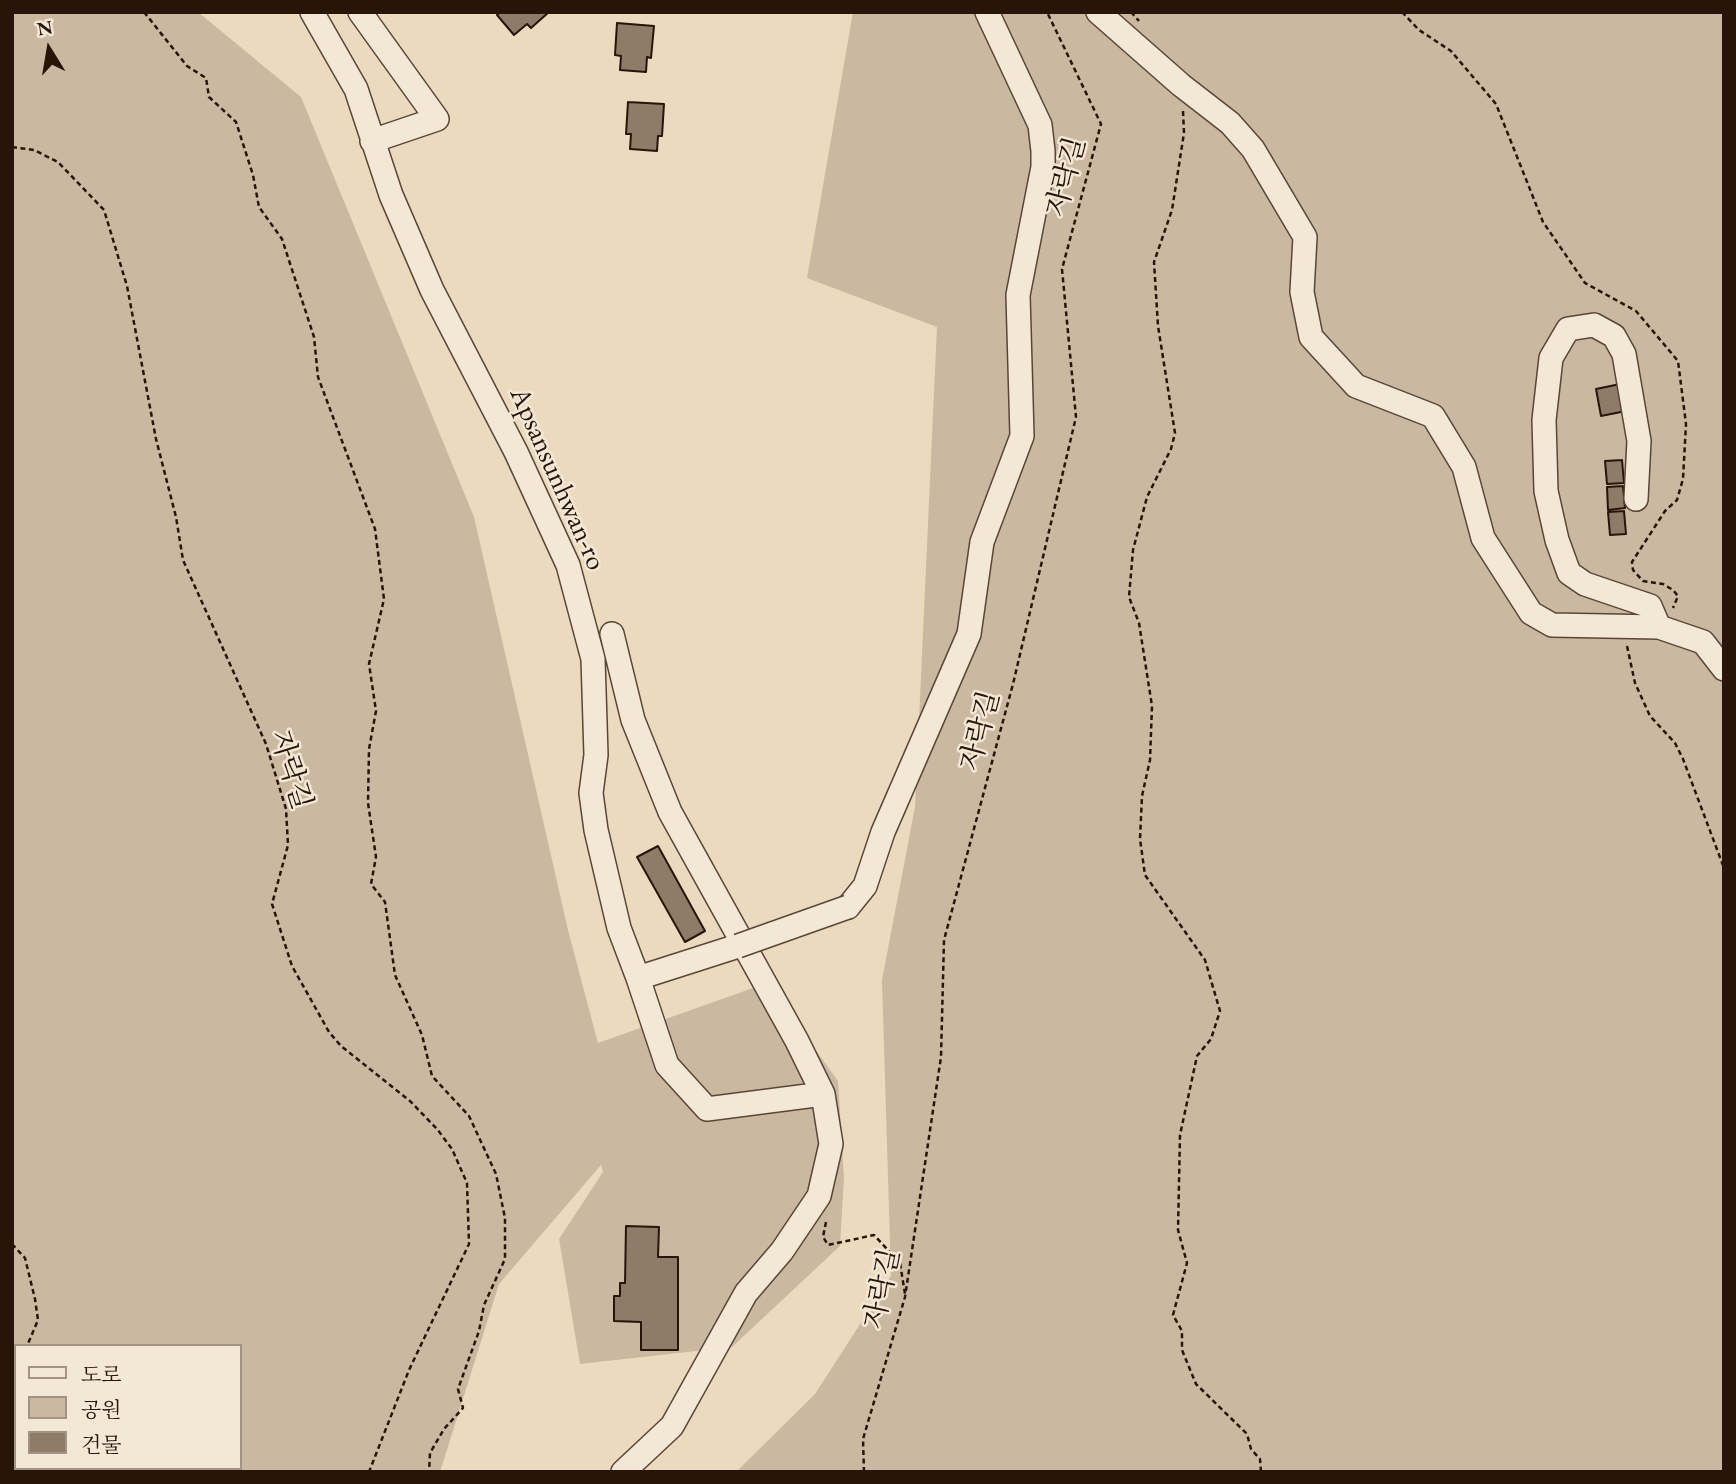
<!DOCTYPE html>
<meta charset="utf-8">
<style>
body{margin:0}
#map{position:relative;width:1736px;height:1484px;overflow:hidden;background:#ecdabf;font-family:"EB Garamond","Noto Serif KR",serif}
canvas{display:block}
.frame{position:absolute;inset:0;border:14px solid #281409;pointer-events:none}
.legend{position:absolute;left:14px;top:1344px;width:228px;height:126px;box-sizing:border-box;background:#f3e7d5;border:2px solid #a29383;margin:0;padding:9px 12px;list-style:none;font-size:21px;color:#281409}
.legend li{display:flex;align-items:center;gap:14px;height:35px}
.legend b{width:35px;border:2px solid #a29383}
.north{position:absolute;left:14px;top:14px;width:70px;height:70px;-webkit-text-stroke:5px #f3e7d5;paint-order:stroke;rotate:349deg;font-size:19px;font-weight:700;line-height:28px;text-align:center;color:#281409}
.north::after{content:'';display:block;margin:auto;width:24px;height:32px;background:#281409;clip-path:polygon(50% 0,100% 100%,50% 72%,0 100%)}
</style>
<div id="map">
<canvas width="1736" height="1484"></canvas>
<div class="frame"></div>
<ul class="legend">
<li><b style="height:9px;background:#f3e7d5"></b>도로</li>
<li><b style="height:19px;background:#cbb8a0"></b>공원</li>
<li><b style="height:19px;background:#8e7b68"></b>건물</li>
</ul>
<div class="north">N</div>
</div>
<script>
const ctx = document.querySelector('canvas').getContext('2d');
ctx.lineJoin = 'round';
function fill(path, color) { ctx.fillStyle = color; ctx.fill(path, 'evenodd'); }
const toPath = rows => new Path2D(rows.map(r => 'M' + r).join(''));
function strokePath(path, color, width, dash) { ctx.strokeStyle = color; ctx.lineWidth = width; ctx.lineCap = dash ? 'butt' : 'round'; ctx.setLineDash(dash || []); ctx.stroke(path); }
function drawText(font, color, halo, rows, align = 'center') {
  ctx.font = font + ' "EB Garamond","Noto Serif KR",serif'; ctx.lineWidth = 5; ctx.setLineDash([]); ctx.textBaseline = 'middle'; ctx.strokeStyle = halo; ctx.fillStyle = color; for (const [text, x, y, turn = 0] of rows) {
    ctx.save(); ctx.translate(x, y); ctx.rotate((+turn || 0) * Math.PI / 180); ctx.textAlign = isNaN(turn) ? turn : align; if (halo) ctx.strokeText(text, 0, 0); ctx.fillText(text, 0, 0); ctx.restore();
  }
}
const green = toPath([
 [12,12,198,12,301,97,474,517,568,930,598,1043,767,983,838,1081,844,1178,840,1246,732,1347,580,1364,559,1239,603,1172,601,1165,499,1284,440,1472,12,1472],
 [16,1346,240,1346,240,1468,16,1468],
 [853,12,1724,12,1724,1472,736,1472,815,1394,891,1276,882,980,915,807,937,327,807,278]
]);
const building = toPath([
 [500,12,549,12,531,28,527,24,514,35,497,15,500,12],
 [617,23,654,26,651,58,647,57,646,72,620,70,621,56,615,55,617,23],
 [628,102,664,104,662,136,658,136,657,151,630,149,631,134,626,134,628,102],
 [1625,383,1631,410,1601,416,1596,389,1625,383],
 [1622,460,1624,483,1607,484,1605,461,1622,460],
 [1623,486,1625,508,1608,510,1607,487,1623,486],
 [1624,511,1626,534,1610,535,1608,512,1624,511],
 [658,846,705,931,685,942,637,857,658,846],
 [626,1226,659,1227,658,1257,678,1257,678,1350,641,1350,641,1322,614,1321,614,1296,620,1296,620,1283,625,1283,626,1226]
]);
const path = toPath([
 [144,12,187,66,206,78,209,97,236,122,253,175,259,207,282,239,314,337,318,377,375,529,384,599,369,664,376,711,369,749,368,803,376,857,371,884,385,902,395,975,422,1035,432,1076,469,1116,496,1174,505,1218,505,1259,484,1305,479,1331,458,1389,463,1408,444,1429,430,1453,429,1472],
 [1131,12,1139,21],
 [1402,12,1419,30,1451,51,1496,104,1543,222,1585,283,1636,311,1678,361,1686,424,1683,479,1677,500,1665,511,1632,562,1633,570,1643,581,1663,584,1673,590,1678,596,1673,608],
 [1183,111,1184,133,1172,210,1154,262,1158,326,1175,433,1171,449,1147,497,1133,550,1129,597,1139,623,1152,706,1150,760,1142,796,1140,839,1145,875,1205,960,1220,1011,1211,1039,1197,1056,1180,1135,1178,1230,1187,1263,1173,1315,1182,1331,1182,1350,1196,1384,1247,1434,1251,1449,1260,1459,1261,1472],
 [12,147,34,150,58,162,104,210,127,286,156,439,176,517,183,560,266,744,286,809,288,845,272,904,292,966,329,1032,341,1046,410,1101,437,1129,452,1149,467,1183,469,1244,409,1370,369,1472],
 [1627,646,1635,683,1650,716,1675,743,1683,759,1724,868],
 [826,1222,823,1237,828,1245,874,1235,900,1263,905,1294],
 [12,1244,25,1258,35,1299,38,1320,27,1346],
 [12,1416,16,1389],
 [12,1437,16,1454],
 [19,1468,19,1472],
 [864,1472,863,1439,905,1297,941,1057,944,940,1013,684,1076,417,1062,269,1101,124,1047,12]
]);
const minor = toPath([
 [312,12,356,89,391,195,432,290,516,452,568,565,593,659,596,755,591,793,596,830,619,928,638,978,738,946],
 [360,12,437,119,372,141],
 [1098,12,1181,85,1230,123,1253,149,1305,237,1302,292,1311,337,1356,386,1433,416,1464,467,1483,538,1531,613,1552,625,1659,627,1703,642,1724,669],
 [1636,499,1639,441,1624,354,1614,336,1594,325,1568,329,1551,358,1544,420,1546,491,1557,540,1569,573,1585,584,1650,606,1659,627],
 [612,634,633,720,670,812,797,1041,823,1094],
 [848,907,865,886,883,832,969,634,982,542,1022,436,1018,295,1043,167,1043,151,1040,125,987,12],
 [623,1472,672,1426,746,1293,782,1251,819,1196,831,1144,823,1094,707,1109,667,1065,638,978]
]);
const minorBridge = toPath([
 [738,946,848,907]
]);
const streetNames = [
 ["자락길",1067,177,-75],
 ["Apsansunhwan-ro",557,479,66],
 ["자락길",981,731,-75],
 ["자락길",290,770,73],
 ["자락길",883,1289,-78]
];
fill(green, '#cbb8a0');
fill(building, '#8e7b68');
strokePath(building, '#281409', 2);
strokePath(minor, '#594636', 26);
strokePath(path, '#281409', 2.5, [5, 3.5]);
strokePath(minor, '#f3e7d5', 23);
strokePath(minorBridge, '#594636', 26, []);
strokePath(minorBridge, '#f3e7d5', 23);
drawText('28px', '#281409', '#f3e7d5', streetNames);
</script>
